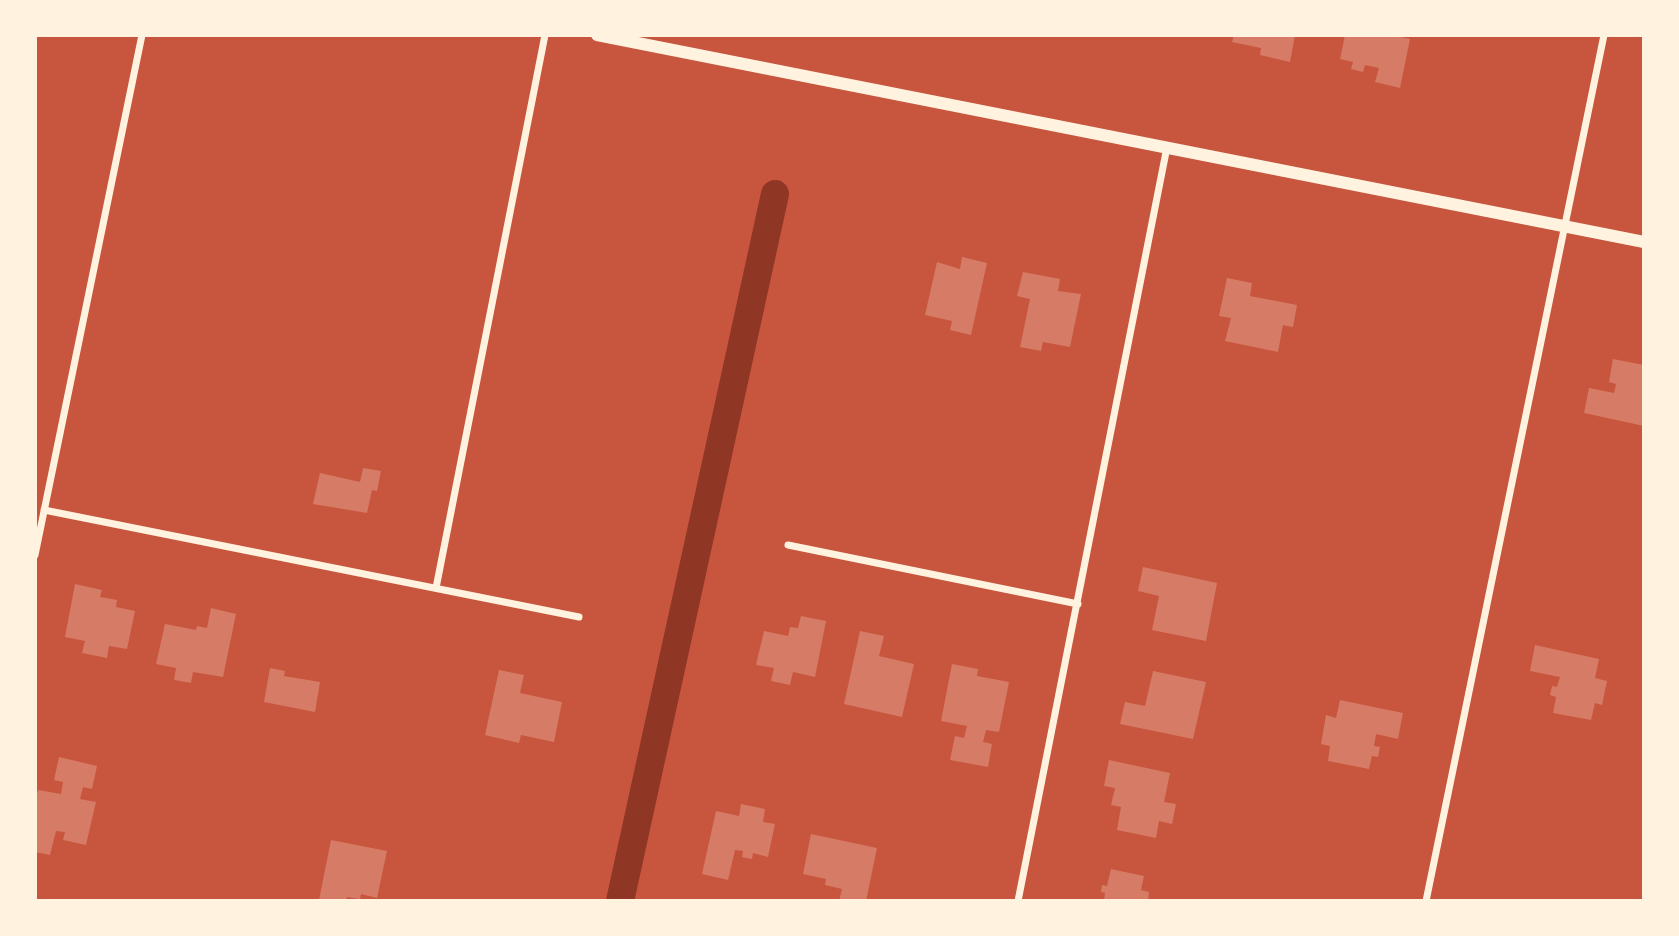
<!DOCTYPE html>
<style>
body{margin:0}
#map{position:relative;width:1679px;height:936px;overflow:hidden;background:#c8553d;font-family:"Asap Condensed",sans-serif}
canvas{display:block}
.frame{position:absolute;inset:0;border:37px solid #fff3e0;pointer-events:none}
</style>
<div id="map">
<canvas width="1679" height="936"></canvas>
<div class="frame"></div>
</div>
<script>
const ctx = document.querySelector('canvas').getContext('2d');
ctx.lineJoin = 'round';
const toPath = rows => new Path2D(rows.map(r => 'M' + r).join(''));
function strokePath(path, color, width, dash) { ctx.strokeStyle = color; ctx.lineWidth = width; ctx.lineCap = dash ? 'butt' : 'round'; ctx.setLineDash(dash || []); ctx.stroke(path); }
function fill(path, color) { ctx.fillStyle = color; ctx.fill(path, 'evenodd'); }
const canal = toPath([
 [620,901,775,194]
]);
const building = toPath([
 [1234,35,1295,35,1290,62,1260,55,1261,48,1232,42],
 [1345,35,1392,35,1410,39,1400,88,1375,82,1379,68,1365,65,1363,72,1351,69,1353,62,1340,59],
 [962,257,987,263,971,335,950,330,952,321,925,315,937,262,960,269],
 [1023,272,1060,279,1058,291,1081,294,1070,347,1043,342,1041,351,1020,347,1030,299,1017,296],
 [1227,278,1252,283,1250,296,1297,305,1293,327,1283,325,1278,352,1225,341,1231,318,1219,316],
 [1613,359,1644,365,1644,426,1584,413,1589,388,1614,393,1616,384,1609,382],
 [363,468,381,471,377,491,372,490,367,513,313,504,320,473,360,482],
 [1143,567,1217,583,1206,641,1152,630,1159,596,1138,591],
 [75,584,102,590,100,597,117,600,116,607,135,611,127,649,109,646,107,658,82,653,85,641,65,637],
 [211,608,236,614,223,677,193,672,191,683,174,680,176,668,156,664,165,624,196,630,197,626,207,628],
 [801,616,826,621,815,677,793,672,790,685,771,681,774,668,756,665,764,631,788,636,790,627,798,628],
 [860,631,884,636,879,656,914,664,902,717,844,704],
 [1535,645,1599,659,1595,678,1607,681,1602,705,1595,703,1591,720,1553,713,1556,697,1550,695,1552,686,1557,687,1560,677,1530,671],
 [952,664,978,669,977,676,1009,682,999,732,986,730,983,742,992,744,988,767,950,760,955,736,964,738,967,726,941,721],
 [270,668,285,671,284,676,320,682,315,712,264,702],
 [499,670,524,675,520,693,562,702,554,742,521,735,519,743,485,735],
 [1153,671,1206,682,1193,739,1120,724,1125,702,1145,706],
 [1340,700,1403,713,1398,739,1376,734,1374,746,1380,747,1378,757,1372,756,1369,769,1328,761,1330,746,1321,744,1326,715,1336,718],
 [59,757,97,766,92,789,83,787,80,799,96,802,86,845,63,840,65,832,56,831,50,855,35,852,35,802,38,790,61,794,63,782,54,780],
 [1109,760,1170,773,1164,802,1176,804,1172,824,1159,821,1156,838,1117,830,1121,807,1111,805,1115,788,1104,786],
 [741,804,765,809,763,822,775,824,768,857,753,853,752,859,742,857,743,851,735,850,728,880,702,874,716,811,739,816],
 [811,834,877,848,866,901,839,901,842,889,825,885,826,879,803,874],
 [331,840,387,851,377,898,361,894,360,899,347,897,346,901,319,900],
 [1111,869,1144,876,1141,890,1149,892,1148,901,1104,901,1105,893,1101,892,1102,885,1107,886]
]);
const minor = toPath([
 [44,510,579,617],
 [788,545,1078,604],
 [35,555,142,35],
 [436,588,545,35],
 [1018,901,1167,147],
 [1426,901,1604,35]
]);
const tertiary = toPath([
 [597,35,1644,242]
]);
strokePath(canal, '#8f3625', 28);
fill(building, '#d67c66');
strokePath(minor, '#fff3e0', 7);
strokePath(tertiary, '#fff3e0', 12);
</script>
